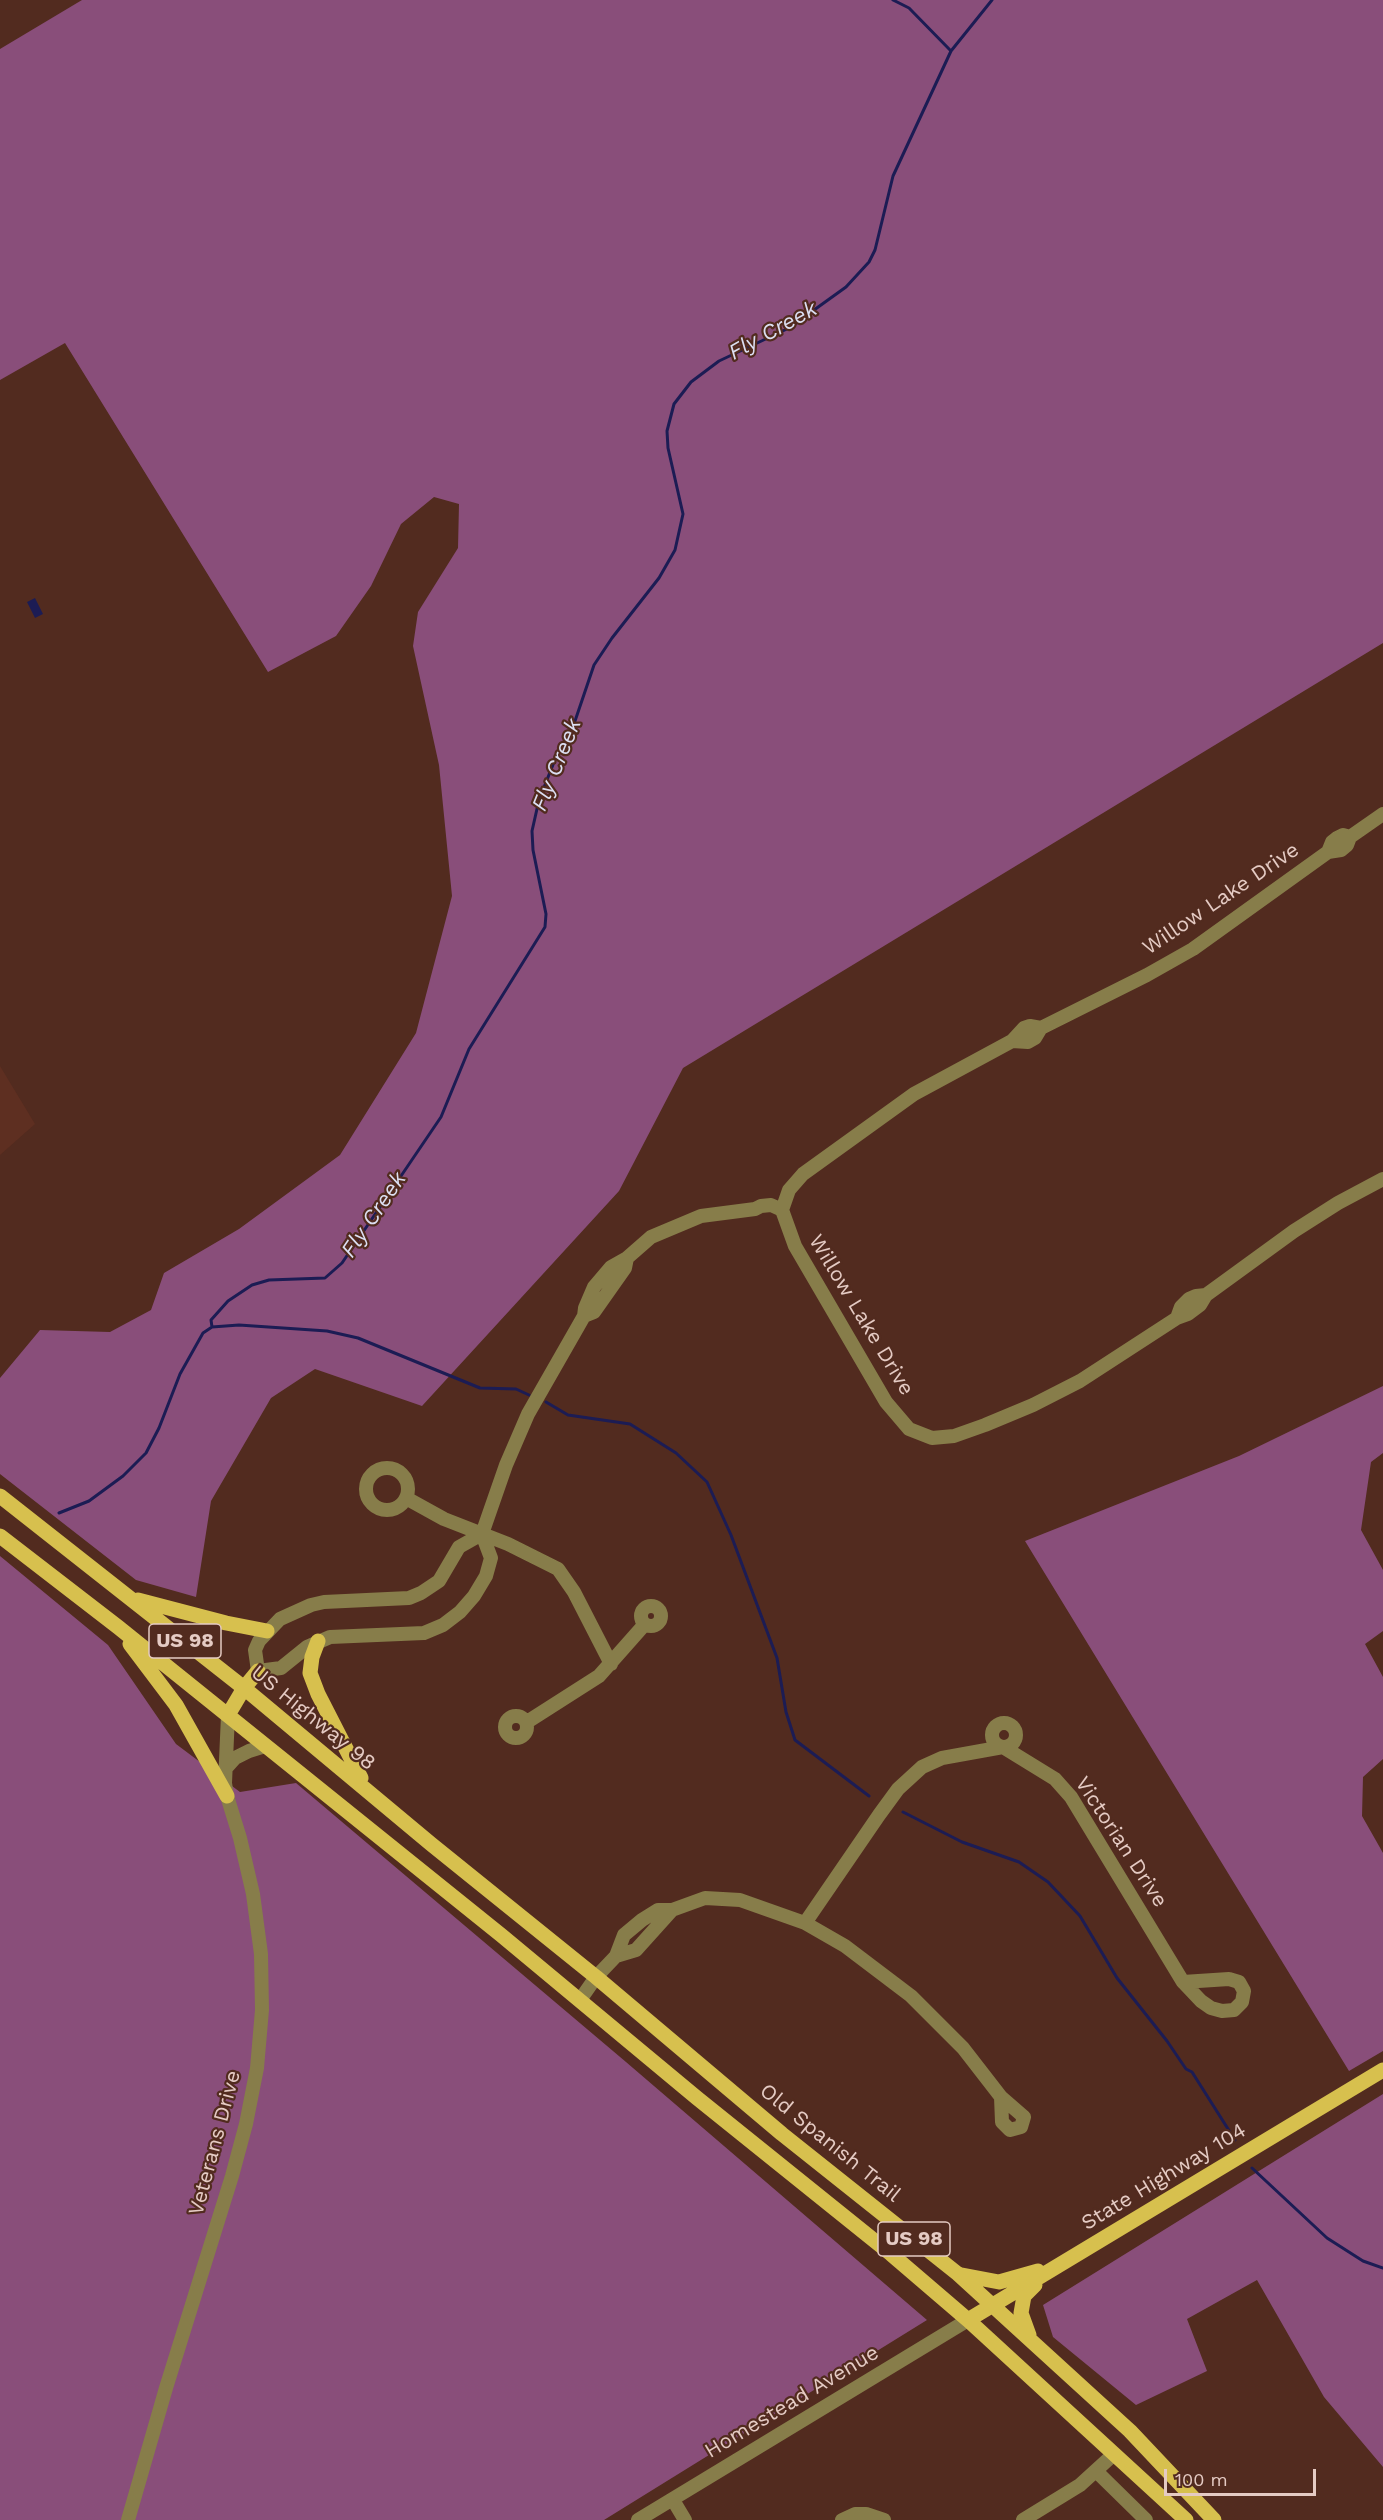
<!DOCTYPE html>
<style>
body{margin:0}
#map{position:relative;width:1383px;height:2520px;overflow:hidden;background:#522b1f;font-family:"Work Sans",sans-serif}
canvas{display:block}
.scale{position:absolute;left:1164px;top:2469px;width:152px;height:27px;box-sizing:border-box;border:3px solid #e5cbc4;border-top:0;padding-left:8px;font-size:18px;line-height:21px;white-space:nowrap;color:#e5cbc4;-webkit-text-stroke:4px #522b1f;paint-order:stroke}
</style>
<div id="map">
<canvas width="1383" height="2520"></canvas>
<div class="scale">100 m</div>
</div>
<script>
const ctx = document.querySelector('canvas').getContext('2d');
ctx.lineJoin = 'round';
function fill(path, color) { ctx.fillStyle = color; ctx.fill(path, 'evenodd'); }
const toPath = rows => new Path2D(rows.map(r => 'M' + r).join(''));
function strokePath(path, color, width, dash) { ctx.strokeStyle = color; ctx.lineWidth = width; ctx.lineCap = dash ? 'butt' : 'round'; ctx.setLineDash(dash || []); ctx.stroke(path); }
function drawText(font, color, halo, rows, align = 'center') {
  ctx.font = font + ' "Work Sans",sans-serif'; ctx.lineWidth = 4.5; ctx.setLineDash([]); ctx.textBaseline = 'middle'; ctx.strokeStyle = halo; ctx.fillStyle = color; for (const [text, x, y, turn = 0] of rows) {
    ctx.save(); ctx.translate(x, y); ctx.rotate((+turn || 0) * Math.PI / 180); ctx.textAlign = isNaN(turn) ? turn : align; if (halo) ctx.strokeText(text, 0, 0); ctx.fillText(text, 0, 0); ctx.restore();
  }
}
const built = toPath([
 [0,1066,35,1124,0,1155]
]);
const forest = toPath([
 [82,0,1383,0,1383,643,683,1068,619,1191,422,1406,315,1369,271,1398,211,1501,196,1597,136,1580,0,1474,0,1378,40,1330,110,1332,151,1310,164,1273,239,1229,340,1155,416,1033,452,896,439,765,413,646,418,612,458,548,459,504,434,497,401,524,371,586,336,636,268,672,65,343,0,380,0,49],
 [1383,1386,1383,1453,1371,1462,1361,1530,1383,1570,1383,1631,1365,1644,1383,1677,1383,1759,1363,1777,1362,1816,1383,1853,1383,2051,1349,2071,1025,1541,1239,1456],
 [0,1556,108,1645,176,1744,240,1792,296,1783,626,2062,927,2320,604,2520,0,2520],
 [1383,2094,1383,2467,1324,2397,1257,2280,1187,2319,1207,2371,1136,2405,1053,2337,1043,2305]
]);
const water = toPath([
 [35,598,43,614,35,618,27,602]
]);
const stream = toPath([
 [893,0,909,8,951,51],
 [212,1327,239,1325,327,1331,358,1338,480,1388,516,1389,529,1395],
 [546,1402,568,1415,630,1424,676,1453,707,1482,731,1535,777,1658,786,1712,795,1740,869,1796],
 [59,1513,89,1501,123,1476,146,1453,159,1428,180,1374,203,1333,212,1327,211,1320,228,1301,252,1285,269,1280,325,1278,342,1263,441,1117,469,1049,545,927,546,914,533,850,532,831,539,800,556,757,575,721,594,665,612,638,659,578,675,550,683,514,668,448,667,431,674,404,691,382,719,361,789,328,846,287,869,262,875,250,893,176,951,51,992,0],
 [903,1812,962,1842,1019,1862,1048,1882,1080,1916,1117,1978,1167,2041,1186,2069,1192,2072,1235,2140],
 [1252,2168,1327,2238,1363,2261,1383,2268]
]);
const minor = toPath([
 [1383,814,1350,837,1347,845,1341,850,1328,852,1193,949,1147,975,1041,1028,1035,1038,1028,1042,1012,1041,914,1094,803,1174,789,1190,782,1210,795,1246,886,1402,909,1429,932,1438,954,1436,985,1425,1033,1405,1080,1381,1177,1318,1188,1314,1200,1305,1206,1295,1294,1231,1338,1203,1383,1179],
 [1328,852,1332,842,1337,838,1343,835,1350,837],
 [1012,1041,1024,1028,1030,1026,1041,1028],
 [584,1316,594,1312,625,1268,627,1258],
 [1177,1318,1181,1307,1189,1299,1196,1296,1206,1295],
 '366 1489a21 21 0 1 1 42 0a21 21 0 1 1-42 0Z',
 [406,1498,444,1519,508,1544,558,1569,574,1592,611,1664],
 [482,1534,491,1558,486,1576,474,1596,460,1612,443,1625,424,1633,330,1637,307,1647,281,1668,258,1671,255,1650,259,1641,280,1619,311,1605,324,1602,409,1598,421,1593,439,1581,459,1547,482,1534,506,1465,528,1414,584,1316,585,1308,594,1287,611,1267,627,1258,651,1237,701,1216,755,1209,761,1206,771,1205,782,1210],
 '641 1616a10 10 0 1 1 20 0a10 10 0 1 1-20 0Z',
 '505 1727a11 11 0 1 1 22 0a11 11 0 1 1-22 0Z',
 [527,1722,599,1676,645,1624],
 '992 1735a12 12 0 1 1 24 0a12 12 0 1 1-24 0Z',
 [226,1768,235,1758,249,1751,265,1746],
 [805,1923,879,1815,898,1789,922,1767,942,1758,1003,1747,1055,1779,1071,1797,1183,1982],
 [616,1956,624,1935,642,1920,658,1910,672,1910,705,1898,740,1900,805,1923,845,1946,911,1996,963,2048,1001,2097],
 [1229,1979,1239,1982,1244,1991,1242,2002,1234,2010,1222,2011,1211,2008,1201,2001,1183,1982,1229,1979],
 [580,2000,596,1977,616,1956,636,1950,672,1910],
 [1001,2097,1024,2117,1021,2127,1010,2130,1002,2122,1001,2097],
 [1096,2471,1146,2520],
 [673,2500,685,2520],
 [128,2520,166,2388,232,2176,246,2124,257,2068,262,2010,261,1954,253,1894,240,1838,227,1796,225,1783,228,1715],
 [638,2520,968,2320],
 [842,2520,855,2514,866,2514,884,2520],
 [1023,2520,1080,2485,1114,2454]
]);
const major = toPath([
 [0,1496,244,1688,431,1844,596,1977,782,2134,958,2274,1130,2431,1214,2520],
 [0,1536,118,1627,501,1935,697,2098,891,2254,968,2320,1186,2520],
 [138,1600,226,1623,267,1631],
 [318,1641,312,1657,310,1673,318,1694,361,1778],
 [130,1644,176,1705,227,1796],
 [228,1715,244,1688,258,1671],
 [962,2275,999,2282,1038,2271],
 [968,2320,1383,2070],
 [1029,2335,1021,2313,1024,2296,1035,2285]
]);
const shields = [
 [185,1641,72],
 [914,2239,72]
];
const shieldNames = [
 ["US 98",185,1641],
 ["US 98",914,2239]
];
const streetNames = [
 ["Willow Lake Drive",1221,899,-34],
 ["Willow Lake Drive",861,1315,59],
 ["US Highway 98",313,1718,39],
 ["Victorian Drive",1121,1842,57],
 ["Veterans Drive",215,2143,-75],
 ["Old Spanish Trail",830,2143,39],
 ["State Highway 104",1164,2177,-31],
 ["Homestead Avenue",792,2402,-31]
];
const waterNames = [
 ["Fly Creek",773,331,-29],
 ["Fly Creek",557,765,-68],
 ["Fly Creek",374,1215,-56]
];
fill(built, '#5e2f21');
fill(forest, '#894e7a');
fill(water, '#1c1c54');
strokePath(stream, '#1c1c54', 3);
strokePath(minor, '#877d4a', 14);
strokePath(major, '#d7c04e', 15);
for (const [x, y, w] of shields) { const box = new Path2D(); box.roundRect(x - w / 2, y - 17, w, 34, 4.5); ctx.fillStyle = '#522b1f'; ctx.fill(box); strokePath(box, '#e5cbc4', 1.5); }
drawText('bold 20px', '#e5cbc4', null, shieldNames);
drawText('21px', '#e5cbc4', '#522b1f', streetNames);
drawText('italic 22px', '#dcdff2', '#522b1f', waterNames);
</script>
